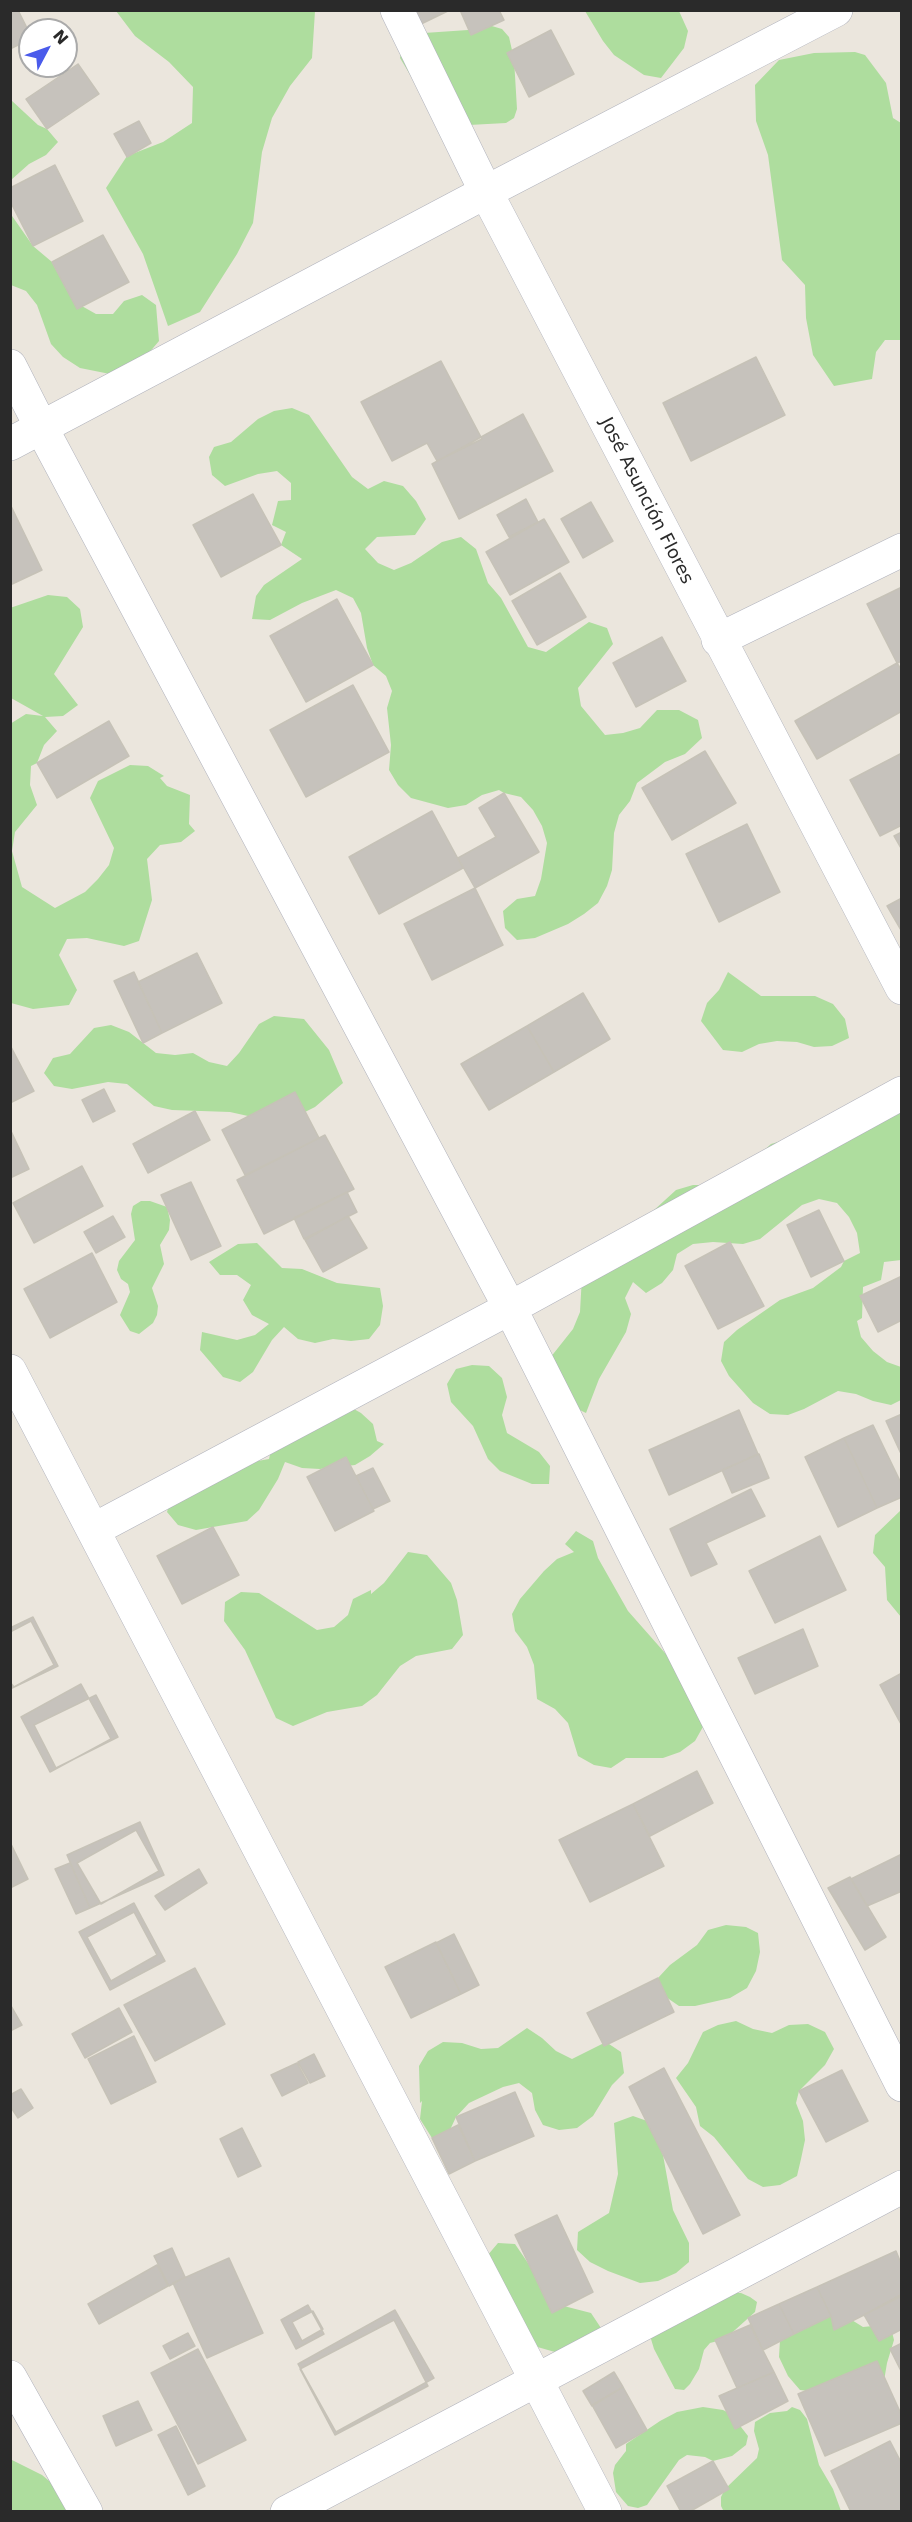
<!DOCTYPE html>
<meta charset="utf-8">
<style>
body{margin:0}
#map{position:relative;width:912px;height:2522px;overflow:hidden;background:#ebe6dd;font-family:"DejaVu Sans",sans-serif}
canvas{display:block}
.frame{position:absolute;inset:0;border:12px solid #2a2a2a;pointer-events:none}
.north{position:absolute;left:18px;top:18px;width:60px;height:60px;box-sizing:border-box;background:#fff;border:2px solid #aaa;border-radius:50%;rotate:49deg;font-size:16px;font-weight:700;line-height:24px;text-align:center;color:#2a2a2a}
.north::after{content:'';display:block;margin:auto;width:21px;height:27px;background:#4a5beb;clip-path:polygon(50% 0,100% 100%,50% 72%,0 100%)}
</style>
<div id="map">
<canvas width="912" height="2522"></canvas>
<div class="frame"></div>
<div class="north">N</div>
</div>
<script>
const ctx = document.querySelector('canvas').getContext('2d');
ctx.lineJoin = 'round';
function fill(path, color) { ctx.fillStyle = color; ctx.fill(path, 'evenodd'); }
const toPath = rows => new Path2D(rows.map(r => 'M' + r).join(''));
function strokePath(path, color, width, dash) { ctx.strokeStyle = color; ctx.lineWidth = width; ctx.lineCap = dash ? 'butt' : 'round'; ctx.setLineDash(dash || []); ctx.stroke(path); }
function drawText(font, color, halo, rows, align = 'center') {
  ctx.font = font + ' "DejaVu Sans",sans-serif'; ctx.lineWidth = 4.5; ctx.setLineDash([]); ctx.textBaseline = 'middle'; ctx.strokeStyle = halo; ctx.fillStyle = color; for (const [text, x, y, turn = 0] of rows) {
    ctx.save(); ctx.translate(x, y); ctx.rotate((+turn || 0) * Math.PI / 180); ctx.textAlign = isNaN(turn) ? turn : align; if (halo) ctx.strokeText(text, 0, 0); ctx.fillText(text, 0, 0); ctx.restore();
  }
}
const green = toPath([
 [116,11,315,11,312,58,290,86,272,118,262,152,253,223,237,254,200,312,168,326,143,254,106,188,127,156,163,142,192,123,193,87,169,62,135,36],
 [585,11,679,11,688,31,684,48,661,78,644,75,614,55,603,41],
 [485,24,502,29,509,37,514,59,517,109,514,118,506,123,469,125,421,93,400,58,402,48,424,33,468,30,476,25],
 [855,52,865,55,886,83,893,118,901,123,901,340,885,340,876,352,872,379,834,386,813,355,806,318,805,285,782,260,768,155,756,121,755,85,779,60,814,53],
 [11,100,38,125,47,129,58,142,46,155,29,164,11,180],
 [10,213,33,246,52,262,60,277,80,305,96,314,113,314,124,301,142,295,156,305,159,341,148,354,120,376,80,368,63,357,51,344,37,305,26,291,11,285],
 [292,408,309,415,352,477,368,489,384,481,403,486,416,501,426,519,415,535,377,537,365,549,378,563,394,570,411,563,442,542,461,537,476,549,488,583,501,598,528,647,546,652,589,622,607,628,613,644,578,688,581,706,605,735,623,733,640,728,657,710,679,710,698,720,702,738,685,754,665,762,637,783,630,801,619,815,614,833,612,870,607,886,598,903,584,914,568,924,535,938,517,940,505,928,503,911,517,899,535,896,541,879,547,843,542,826,533,810,521,797,504,793,499,790,482,795,466,805,448,808,411,798,398,785,389,770,391,745,387,708,392,691,386,676,373,665,367,648,361,613,353,598,336,590,302,603,270,620,252,619,256,596,264,585,302,559,281,545,286,532,272,525,278,501,291,500,291,483,277,471,258,474,225,486,212,475,209,457,214,447,231,442,258,419,274,411],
 [48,595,67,597,80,609,83,627,54,674,78,705,63,716,45,717,57,731,44,745,37,763,31,766,30,785,37,805,15,832,12,851,22,887,55,908,85,892,98,879,109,865,114,848,90,798,98,781,130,765,148,766,164,776,160,778,167,786,190,795,189,824,195,831,181,842,160,845,147,859,152,900,139,941,124,946,87,938,67,939,59,955,77,990,69,1005,33,1009,11,1003,10,724,26,714,43,716,11,698,10,608],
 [728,972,761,996,815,996,833,1004,845,1019,849,1038,832,1046,814,1047,797,1042,777,1041,759,1044,742,1052,723,1050,701,1021,707,1003,719,990],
 [274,1016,304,1019,329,1050,343,1083,315,1107,299,1115,264,1122,248,1116,230,1112,172,1110,154,1106,127,1084,108,1082,72,1089,54,1086,44,1073,53,1058,70,1054,94,1028,111,1025,129,1032,156,1053,175,1055,193,1053,209,1062,227,1066,239,1053,259,1024],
 [901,1106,901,1260,884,1262,881,1280,863,1287,862,1318,857,1321,861,1337,873,1351,887,1362,901,1367,901,1400,891,1405,873,1401,856,1394,838,1391,804,1409,788,1415,770,1414,753,1403,729,1376,721,1361,724,1342,737,1330,780,1300,813,1288,841,1267,844,1261,860,1253,857,1233,849,1217,837,1203,819,1199,802,1205,760,1239,743,1244,713,1242,693,1244,677,1254,673,1270,662,1283,646,1293,633,1282,625,1298,631,1314,626,1332,599,1379,586,1413,559,1400,550,1358,573,1329,580,1312,582,1276,676,1190,693,1185,712,1185,745,1167,771,1144],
 [141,1201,150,1201,167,1207,170,1220,169,1230,160,1245,164,1264,152,1288,158,1306,157,1315,153,1323,139,1334,130,1331,120,1315,130,1292,128,1284,121,1279,117,1270,119,1261,135,1240,131,1214,133,1206],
 [257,1243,282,1268,302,1269,337,1283,380,1288,383,1306,380,1325,369,1339,351,1341,333,1339,315,1343,298,1339,284,1327,272,1340,253,1372,240,1382,223,1377,200,1350,202,1332,237,1340,255,1335,269,1324,252,1315,243,1300,251,1285,237,1275,220,1275,209,1262,238,1244],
 [472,1365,489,1366,502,1378,507,1397,502,1415,507,1433,539,1452,550,1466,549,1484,532,1484,500,1471,488,1459,473,1426,451,1402,447,1384,456,1369],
 [345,1404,361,1413,373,1424,377,1441,384,1444,370,1456,355,1465,320,1469,302,1468,285,1462,278,1479,259,1510,247,1521,196,1530,178,1525,167,1512,173,1493,252,1462,269,1459,273,1441],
 [901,1510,901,1617,887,1600,885,1567,873,1553,875,1535],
 [576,1531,593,1541,598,1558,628,1611,665,1653,693,1675,704,1725,695,1741,680,1752,663,1758,626,1758,611,1768,594,1765,578,1756,568,1723,555,1709,537,1699,534,1665,527,1647,515,1631,512,1614,520,1599,544,1571,557,1559,574,1552,565,1544],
 [408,1552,427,1555,451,1583,457,1600,463,1635,452,1649,416,1656,400,1666,377,1695,362,1706,327,1712,293,1726,276,1718,245,1650,224,1621,225,1602,241,1592,259,1593,317,1630,334,1627,348,1615,353,1599,371,1590,371,1594,384,1583],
 [726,1925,746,1927,758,1933,760,1952,756,1971,747,1988,730,1998,695,2006,679,2006,663,1995,658,1978,670,1965,697,1945,708,1930],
 [736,2021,753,2029,772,2033,789,2025,808,2024,825,2032,834,2049,825,2065,799,2091,796,2103,803,2121,805,2140,801,2159,797,2176,780,2185,763,2187,748,2179,714,2137,700,2126,696,2107,676,2078,688,2063,703,2032,718,2025],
 [527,2028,542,2038,556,2051,572,2059,606,2042,621,2052,624,2073,612,2085,593,2116,577,2128,559,2130,543,2125,535,2110,532,2093,519,2083,503,2087,469,2103,456,2117,449,2132,432,2138,420,2119,422,2101,420,2103,419,2066,428,2051,443,2042,462,2043,481,2049,498,2048],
 [633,2116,650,2122,663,2155,673,2210,689,2243,689,2262,676,2273,658,2281,640,2283,608,2271,590,2262,577,2250,578,2232,609,2213,618,2174,614,2123],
 [498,2243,515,2244,556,2304,591,2313,601,2328,562,2354,527,2344,487,2256],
 [722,2293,741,2293,750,2297,757,2302,755,2312,725,2339,710,2343,704,2350,699,2369,690,2384,684,2390,675,2389,654,2349,651,2339,651,2322],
 [832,2311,847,2317,863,2327,873,2326,892,2332,894,2340,887,2363,884,2381,809,2391,800,2390,788,2376,779,2357,780,2340,795,2331,803,2329],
 [703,2407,723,2410,731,2414,748,2436,746,2445,732,2456,713,2461,705,2457,687,2455,679,2460,647,2505,638,2508,628,2506,616,2492,613,2473,615,2465,626,2451,626,2444,660,2421,677,2412],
 [792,2407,800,2410,807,2419,819,2465,833,2489,841,2511,724,2512,721,2506,721,2497,725,2489,757,2458,759,2449,754,2431,755,2422,770,2413,787,2411],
 [10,2459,42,2475,54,2485,71,2511,11,2511]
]);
const building = toPath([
 [14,10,18,10,30,34,30,39,10,49,10,12,14,10],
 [415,10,450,10,421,24,415,10],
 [460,10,499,10,504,20,471,35,460,10],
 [551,30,574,74,529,97,507,53,551,30],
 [78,64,99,94,47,129,26,99,78,64],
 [139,121,151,143,127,157,114,134,139,121],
 [55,165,83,221,33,246,10,201,10,188,55,165],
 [103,235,129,282,77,309,52,262,103,235],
 [756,357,785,415,691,461,663,403,756,357],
 [441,361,482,439,437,461,427,443,392,461,361,402,441,361],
 [523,414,553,471,459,519,432,464,523,414],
 [253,494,281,545,221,577,193,525,253,494],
 [526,499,538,522,509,537,497,515,526,499],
 [591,502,613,541,583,558,561,519,591,502],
 [10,504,42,570,10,585,10,504],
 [544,519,569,562,510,595,486,552,544,519],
 [560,573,586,617,537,645,512,601,560,573],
 [902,587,902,661,897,663,867,604,902,587],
 [337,599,373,665,306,702,270,636,337,599],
 [662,637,686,681,636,707,613,663,662,637],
 [897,663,902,671,902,711,817,759,795,721,897,663],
 [353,685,389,752,306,797,270,730,353,685],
 [109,721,129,756,57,798,37,763,109,721],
 [705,751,736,803,672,840,642,788,705,751],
 [902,753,902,825,880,836,850,780,902,753],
 [504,793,539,852,475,888,458,858,496,837,479,808,504,793],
 [432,811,463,868,379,914,349,857,432,811],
 [747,824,780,892,719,922,686,854,747,824],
 [902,832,902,850,894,836,902,832],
 [475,888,503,945,432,980,404,924,475,888],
 [902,898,902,932,887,906,902,898],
 [197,953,222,1003,162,1033,138,982,197,953],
 [134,972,162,1033,143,1043,114,981,134,972],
 [583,993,610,1039,554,1072,527,1026,583,993],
 [527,1026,554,1072,489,1110,461,1064,527,1026],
 [10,1045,34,1091,10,1103,10,1045],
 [104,1089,115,1111,93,1122,82,1100,104,1089],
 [295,1092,319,1138,245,1175,222,1130,295,1092],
 [195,1111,210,1140,148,1173,133,1144,195,1111],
 [10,1129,29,1169,10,1178,10,1129],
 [325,1135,354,1189,264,1234,237,1180,325,1135],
 [82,1166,103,1206,34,1243,13,1203,82,1166],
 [191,1182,221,1246,191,1260,161,1195,191,1182],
 [347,1192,357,1212,304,1239,294,1218,347,1192],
 [819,1210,844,1261,811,1277,787,1225,819,1210],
 [113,1216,125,1237,96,1253,84,1232,113,1216],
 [348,1216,367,1248,323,1272,305,1240,348,1216],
 [730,1242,764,1306,718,1329,685,1266,730,1242],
 [92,1253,117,1302,50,1338,24,1289,92,1253],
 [902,1276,902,1320,878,1332,860,1296,902,1276],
 [739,1410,758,1454,669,1495,649,1450,739,1410],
 [902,1414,902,1456,886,1421,902,1414],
 [873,1425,902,1485,902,1497,877,1508,844,1438,873,1425],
 [844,1438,877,1508,838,1527,805,1457,844,1438],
 [759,1454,769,1478,732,1493,722,1470,759,1454],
 [346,1457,374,1511,335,1531,307,1477,346,1457],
 [373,1468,390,1501,373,1509,356,1476,373,1468],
 [751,1489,765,1516,706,1543,717,1564,691,1576,670,1529,751,1489],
 [213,1527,239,1575,182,1604,157,1556,213,1527],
 [820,1536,846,1590,775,1623,749,1571,820,1536],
 [33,1617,58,1666,10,1689,10,1628,33,1617],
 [31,1621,54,1665,14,1687,10,1682,10,1632,31,1621],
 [803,1629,818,1666,755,1694,738,1658,803,1629],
 [902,1673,902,1726,880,1685,902,1673],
 [81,1684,111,1739,50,1772,21,1717,81,1684],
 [96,1695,118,1737,56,1768,34,1725,96,1695],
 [697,1771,713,1803,650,1836,633,1804,697,1771],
 [633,1804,664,1866,590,1902,559,1840,633,1804],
 [140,1822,164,1875,90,1908,67,1855,140,1822],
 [136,1830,159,1871,101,1904,77,1863,136,1830],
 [10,1842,28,1879,10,1888,10,1842],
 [902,1854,902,1891,867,1906,851,1879,902,1854],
 [70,1863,90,1908,76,1914,55,1869,70,1863],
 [199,1869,207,1883,165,1910,155,1896,199,1869],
 [850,1877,886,1937,865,1950,828,1888,850,1877],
 [134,1903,165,1961,110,1990,79,1932,134,1903],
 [134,1912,157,1955,111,1981,87,1937,134,1912],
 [454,1934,479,1985,461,1994,436,1943,454,1934],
 [436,1942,461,1994,411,2018,385,1967,436,1942],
 [195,1968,225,2024,155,2061,124,2005,195,1968],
 [658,1978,674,2012,604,2046,587,2013,658,1978],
 [10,2004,22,2025,10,2031,10,2004],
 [119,2008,132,2032,85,2058,72,2034,119,2008],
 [134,2036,156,2082,111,2104,88,2059,134,2036],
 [314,2054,325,2076,310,2083,298,2062,314,2054],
 [297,2063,308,2083,282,2096,271,2075,297,2063],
 [664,2068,740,2215,703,2234,629,2087,664,2068],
 [842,2070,868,2121,826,2142,799,2091,842,2070],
 [21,2089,33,2108,18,2118,10,2106,10,2095,21,2089],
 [515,2092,534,2136,475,2161,456,2117,515,2092],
 [458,2125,475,2161,449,2174,432,2138,458,2125],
 [242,2128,261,2166,238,2177,220,2139,242,2128],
 [557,2215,593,2292,552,2313,515,2235,557,2215],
 [172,2248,185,2277,169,2286,154,2256,172,2248],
 [896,2251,902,2266,902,2296,834,2330,831,2316,817,2287,896,2251],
 [229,2258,263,2333,207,2358,173,2283,229,2258],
 [157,2265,168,2286,99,2324,88,2304,157,2265],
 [817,2287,831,2316,794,2334,779,2304,817,2287],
 [902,2294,902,2329,879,2341,864,2315,902,2294],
 [779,2304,794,2334,763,2350,748,2318,779,2304],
 [308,2305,324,2334,296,2349,281,2320,308,2305],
 [395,2310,434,2378,336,2432,298,2364,395,2310],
 [313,2311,323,2329,302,2341,292,2322,313,2311],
 [394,2320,428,2386,335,2435,300,2369,394,2320],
 [750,2325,774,2372,737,2388,715,2340,750,2325],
 [188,2333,195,2346,170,2359,163,2346,188,2333],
 [902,2343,902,2373,890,2349,902,2343],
 [198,2349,246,2440,198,2464,151,2373,198,2349],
 [877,2361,902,2416,902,2423,825,2456,798,2394,877,2361],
 [614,2372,623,2387,592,2406,583,2391,614,2372],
 [774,2372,788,2401,735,2429,719,2396,774,2372],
 [623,2387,647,2430,616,2448,592,2405,623,2387],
 [138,2401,152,2430,116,2446,103,2416,138,2401],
 [176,2426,205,2486,188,2495,158,2435,176,2426],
 [890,2441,902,2464,902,2512,851,2512,831,2471,890,2441],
 [713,2461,729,2489,689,2512,681,2512,667,2486,713,2461]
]);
const minor = toPath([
 [10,366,41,427,510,1308,902,2085],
 [10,444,486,192,836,10],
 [718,640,902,550],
 [10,1371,605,2512],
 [95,1529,510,1308,902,1093],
 [10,2377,86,2512],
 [287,2512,902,2187]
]);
const tertiary = toPath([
 [397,10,486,192,902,988]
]);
const streetNames = [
 ["José Asunción Flores",646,501,63]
];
fill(green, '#aedd9e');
fill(building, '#c6c2bc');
strokePath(building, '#c6c2b7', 1.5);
strokePath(minor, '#b0b2bc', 34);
strokePath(tertiary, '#b0b2bc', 34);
strokePath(minor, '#fff', 33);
strokePath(tertiary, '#fff', 33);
drawText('18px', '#2a2a2a', '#fff', streetNames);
</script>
